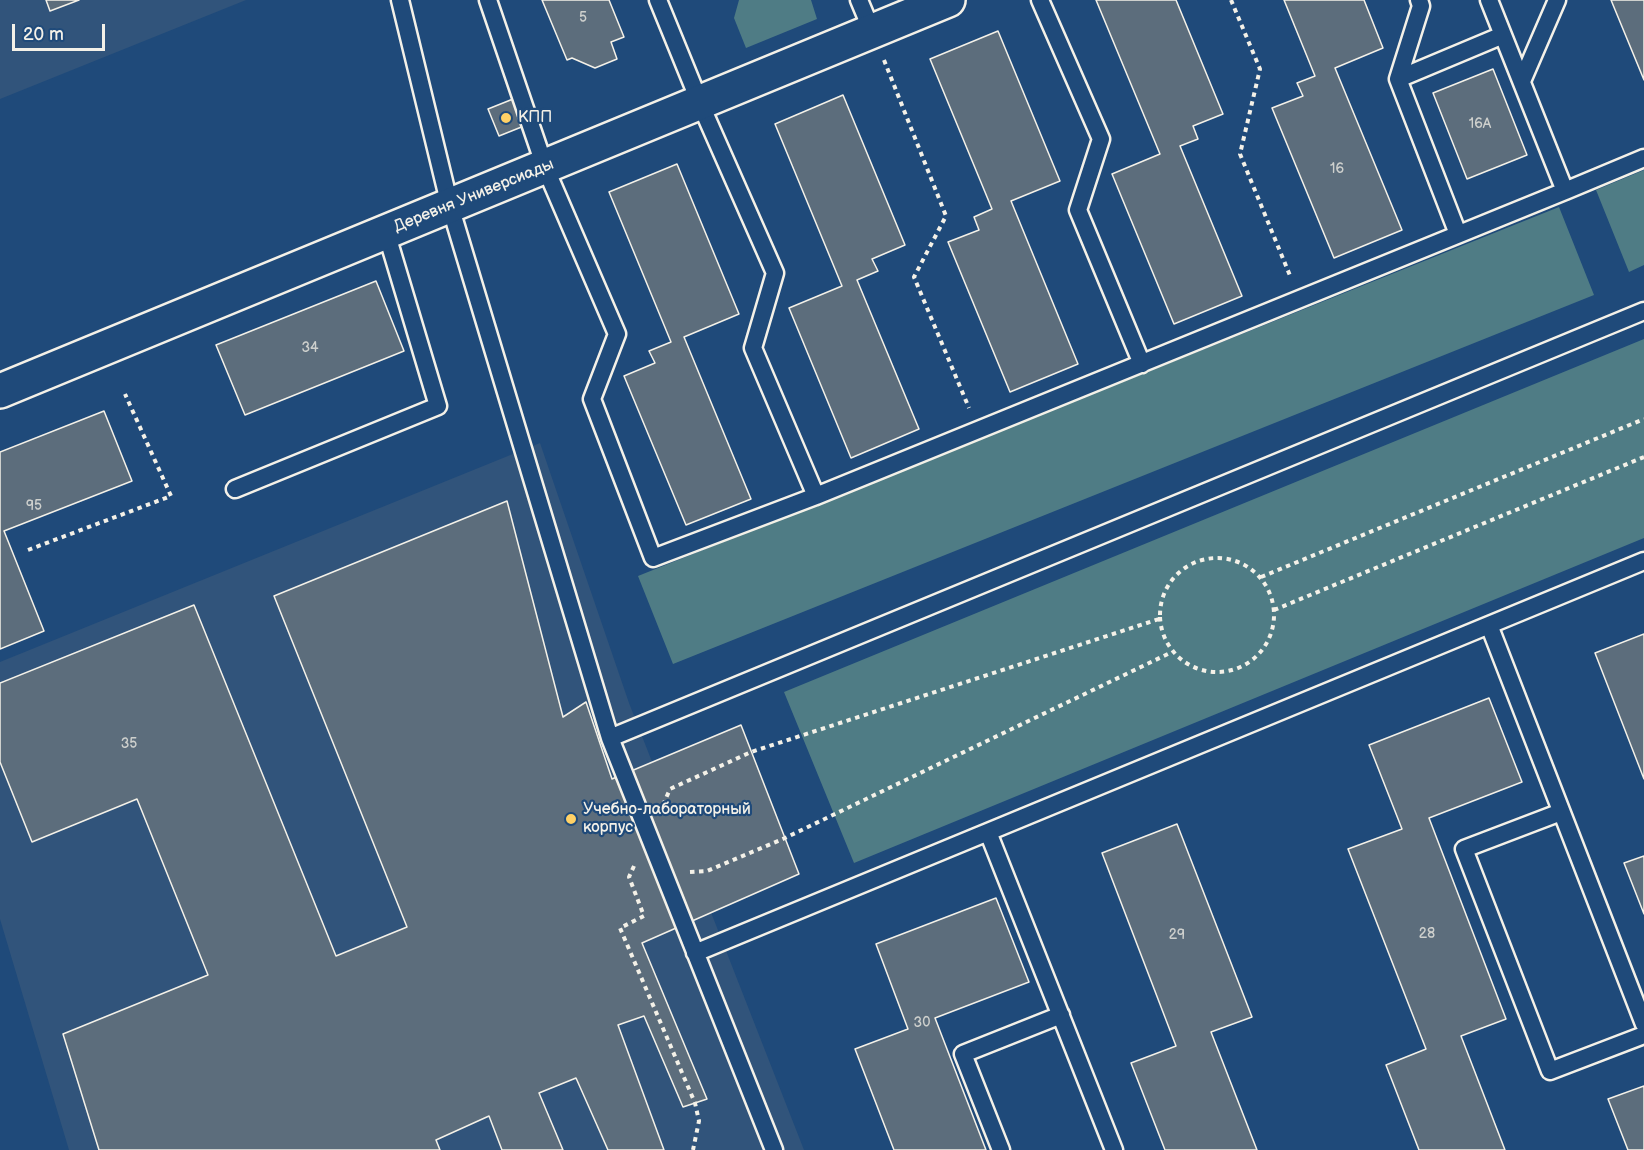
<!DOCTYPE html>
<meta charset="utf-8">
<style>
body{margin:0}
#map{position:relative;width:1644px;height:1150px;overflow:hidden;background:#1f4a7a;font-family:"Balsamiq Sans",sans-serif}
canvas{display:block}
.scale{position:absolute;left:12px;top:24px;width:93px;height:27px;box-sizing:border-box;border:3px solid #f4f1e8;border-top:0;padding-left:8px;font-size:18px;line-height:21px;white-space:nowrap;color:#f4f1e8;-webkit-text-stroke:4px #1f4a7a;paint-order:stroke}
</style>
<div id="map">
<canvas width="1644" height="1150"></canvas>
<div class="scale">20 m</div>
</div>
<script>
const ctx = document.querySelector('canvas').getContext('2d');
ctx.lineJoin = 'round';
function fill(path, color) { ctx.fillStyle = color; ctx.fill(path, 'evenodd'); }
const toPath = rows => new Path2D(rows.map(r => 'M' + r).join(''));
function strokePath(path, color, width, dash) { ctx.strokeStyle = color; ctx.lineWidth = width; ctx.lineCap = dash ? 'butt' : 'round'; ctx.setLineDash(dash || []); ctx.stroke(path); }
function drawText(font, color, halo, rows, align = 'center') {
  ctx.font = font + ' "Balsamiq Sans",sans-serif'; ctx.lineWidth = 4.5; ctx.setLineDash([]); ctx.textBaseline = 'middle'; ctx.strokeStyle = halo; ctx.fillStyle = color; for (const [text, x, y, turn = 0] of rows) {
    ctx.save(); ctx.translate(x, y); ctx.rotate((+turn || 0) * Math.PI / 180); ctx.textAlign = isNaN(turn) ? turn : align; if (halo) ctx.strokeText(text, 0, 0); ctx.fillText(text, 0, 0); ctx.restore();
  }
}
const built = toPath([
 [0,0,246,0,0,99],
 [540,443,629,703,804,1150,69,1150,0,919,0,662]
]);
const green = toPath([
 [739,0,811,0,817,19,746,48,734,18],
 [1644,170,1644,265,1629,272,1596,190],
 [1559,207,1594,295,673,664,638,576],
 [1644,339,1644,538,854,863,784,692]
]);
const building = toPath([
 [46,0,79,0,50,11,46,0],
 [542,0,609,0,624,37,611,42,617,59,595,68,572,58,567,60,542,0],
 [1096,0,1176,0,1223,114,1193,126,1198,139,1180,146,1242,296,1174,324,1112,174,1160,154,1096,0],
 [1284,0,1364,0,1383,48,1335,68,1402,230,1334,258,1272,108,1303,96,1297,83,1315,76,1284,0],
 [1611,0,1644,0,1644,80,1611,0],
 [998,31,1060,181,1011,201,1078,364,1010,392,948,242,979,230,974,217,992,209,930,59,998,31],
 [1493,69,1527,155,1467,179,1433,93,1493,69],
 [843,95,905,245,872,259,878,271,857,280,919,429,851,458,789,308,842,286,775,124,843,95],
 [513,99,524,126,499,136,488,109,513,99],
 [677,164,739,314,684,337,751,499,686,525,624,376,655,363,649,351,671,342,609,192,677,164],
 [376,281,404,351,245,415,216,345,376,281],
 [104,411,132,481,4,531,44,631,0,649,0,452,104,411],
 [507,501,563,717,586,702,612,779,741,725,799,874,642,943,707,1099,683,1107,644,1016,618,1025,664,1150,608,1150,576,1078,539,1093,563,1150,502,1150,489,1116,436,1140,440,1150,99,1150,63,1034,208,975,137,799,32,842,0,762,0,683,194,605,336,956,407,927,274,596,507,501],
 [1644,634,1644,779,1595,653,1644,634],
 [1489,698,1522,782,1429,818,1506,1019,1461,1036,1505,1150,1419,1150,1386,1065,1426,1049,1348,849,1402,829,1369,745,1489,698],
 [1177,824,1252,1017,1211,1032,1257,1150,1165,1150,1131,1063,1176,1046,1102,853,1177,824],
 [1644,856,1644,914,1624,863,1644,856],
 [996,898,1029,982,935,1018,986,1150,894,1150,855,1049,908,1029,876,944,996,898],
 [1644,1086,1644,1150,1628,1150,1608,1099,1644,1086]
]);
const path = toPath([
 [1231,0,1260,69,1240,154,1291,278],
 [884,60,946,216,914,277,969,408],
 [28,550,171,496,125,394],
 '1160 615a57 57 0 1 1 114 0a57 57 0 1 1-114 0Z',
 [1261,577,1644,419],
 [1274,610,1644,457],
 [663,805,670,789,751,752,1159,619],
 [634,866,629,877,644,916,620,928,695,1103,699,1121,693,1150],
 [690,872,707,871,785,838,1172,652]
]);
const service = toPath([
 [400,0,450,206,610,738,774,1150],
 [488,0,545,167,617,334,592,399,653,558,816,496,1565,191,1489,0],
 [658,0,700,103,775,273,753,348,816,496],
 [859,0,872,31],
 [1040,0,1101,139,1078,210,1142,364],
 [1419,0,1421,6,1398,79,1458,234],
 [1398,79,1503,35],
 [1522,81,1557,0],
 [1565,191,1644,158],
 [235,489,438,406,386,232],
 [1489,625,1644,1024],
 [610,738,1644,311],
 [1561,812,1464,849,1550,1071,1644,1035],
 [988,832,1114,1150],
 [695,953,1644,561],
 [1001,1150,963,1054,1061,1015]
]);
const minor = toPath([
 [0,391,948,0]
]);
const markers = [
 [506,118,6,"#ffd166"],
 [571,819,6,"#ffd166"]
];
const numberNames = [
 ["5",583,18],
 ["16А",1480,124],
 ["16",1337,169],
 ["34",310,348],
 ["95",34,506],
 ["35",129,744],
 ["28",1427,934],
 ["29",1177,935],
 ["30",922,1023]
];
const poiNames = [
 ["КПП",518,118],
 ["Учебно-лабораторный",583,810],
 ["корпус",583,828]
];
const streetNames = [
 ["Деревня Универсиады",474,196,-22]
];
fill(built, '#31547b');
fill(green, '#4f7c85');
fill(building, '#5c6d7c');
strokePath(building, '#f4f1e8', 1.5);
strokePath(service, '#f4f1e8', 21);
strokePath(minor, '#f4f1e8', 38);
strokePath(path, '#f4f1e8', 4, [4.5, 4.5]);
strokePath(service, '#1f4a7a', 16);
strokePath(minor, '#1f4a7a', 33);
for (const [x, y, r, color] of markers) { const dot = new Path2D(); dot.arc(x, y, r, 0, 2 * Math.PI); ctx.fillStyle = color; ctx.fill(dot); strokePath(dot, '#1f4a7a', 2); }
drawText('14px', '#ced0cd', null, numberNames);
drawText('16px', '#f4f1e8', '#1f4a7a', poiNames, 'left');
drawText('16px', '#f4f1e8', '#1f4a7a', streetNames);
</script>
